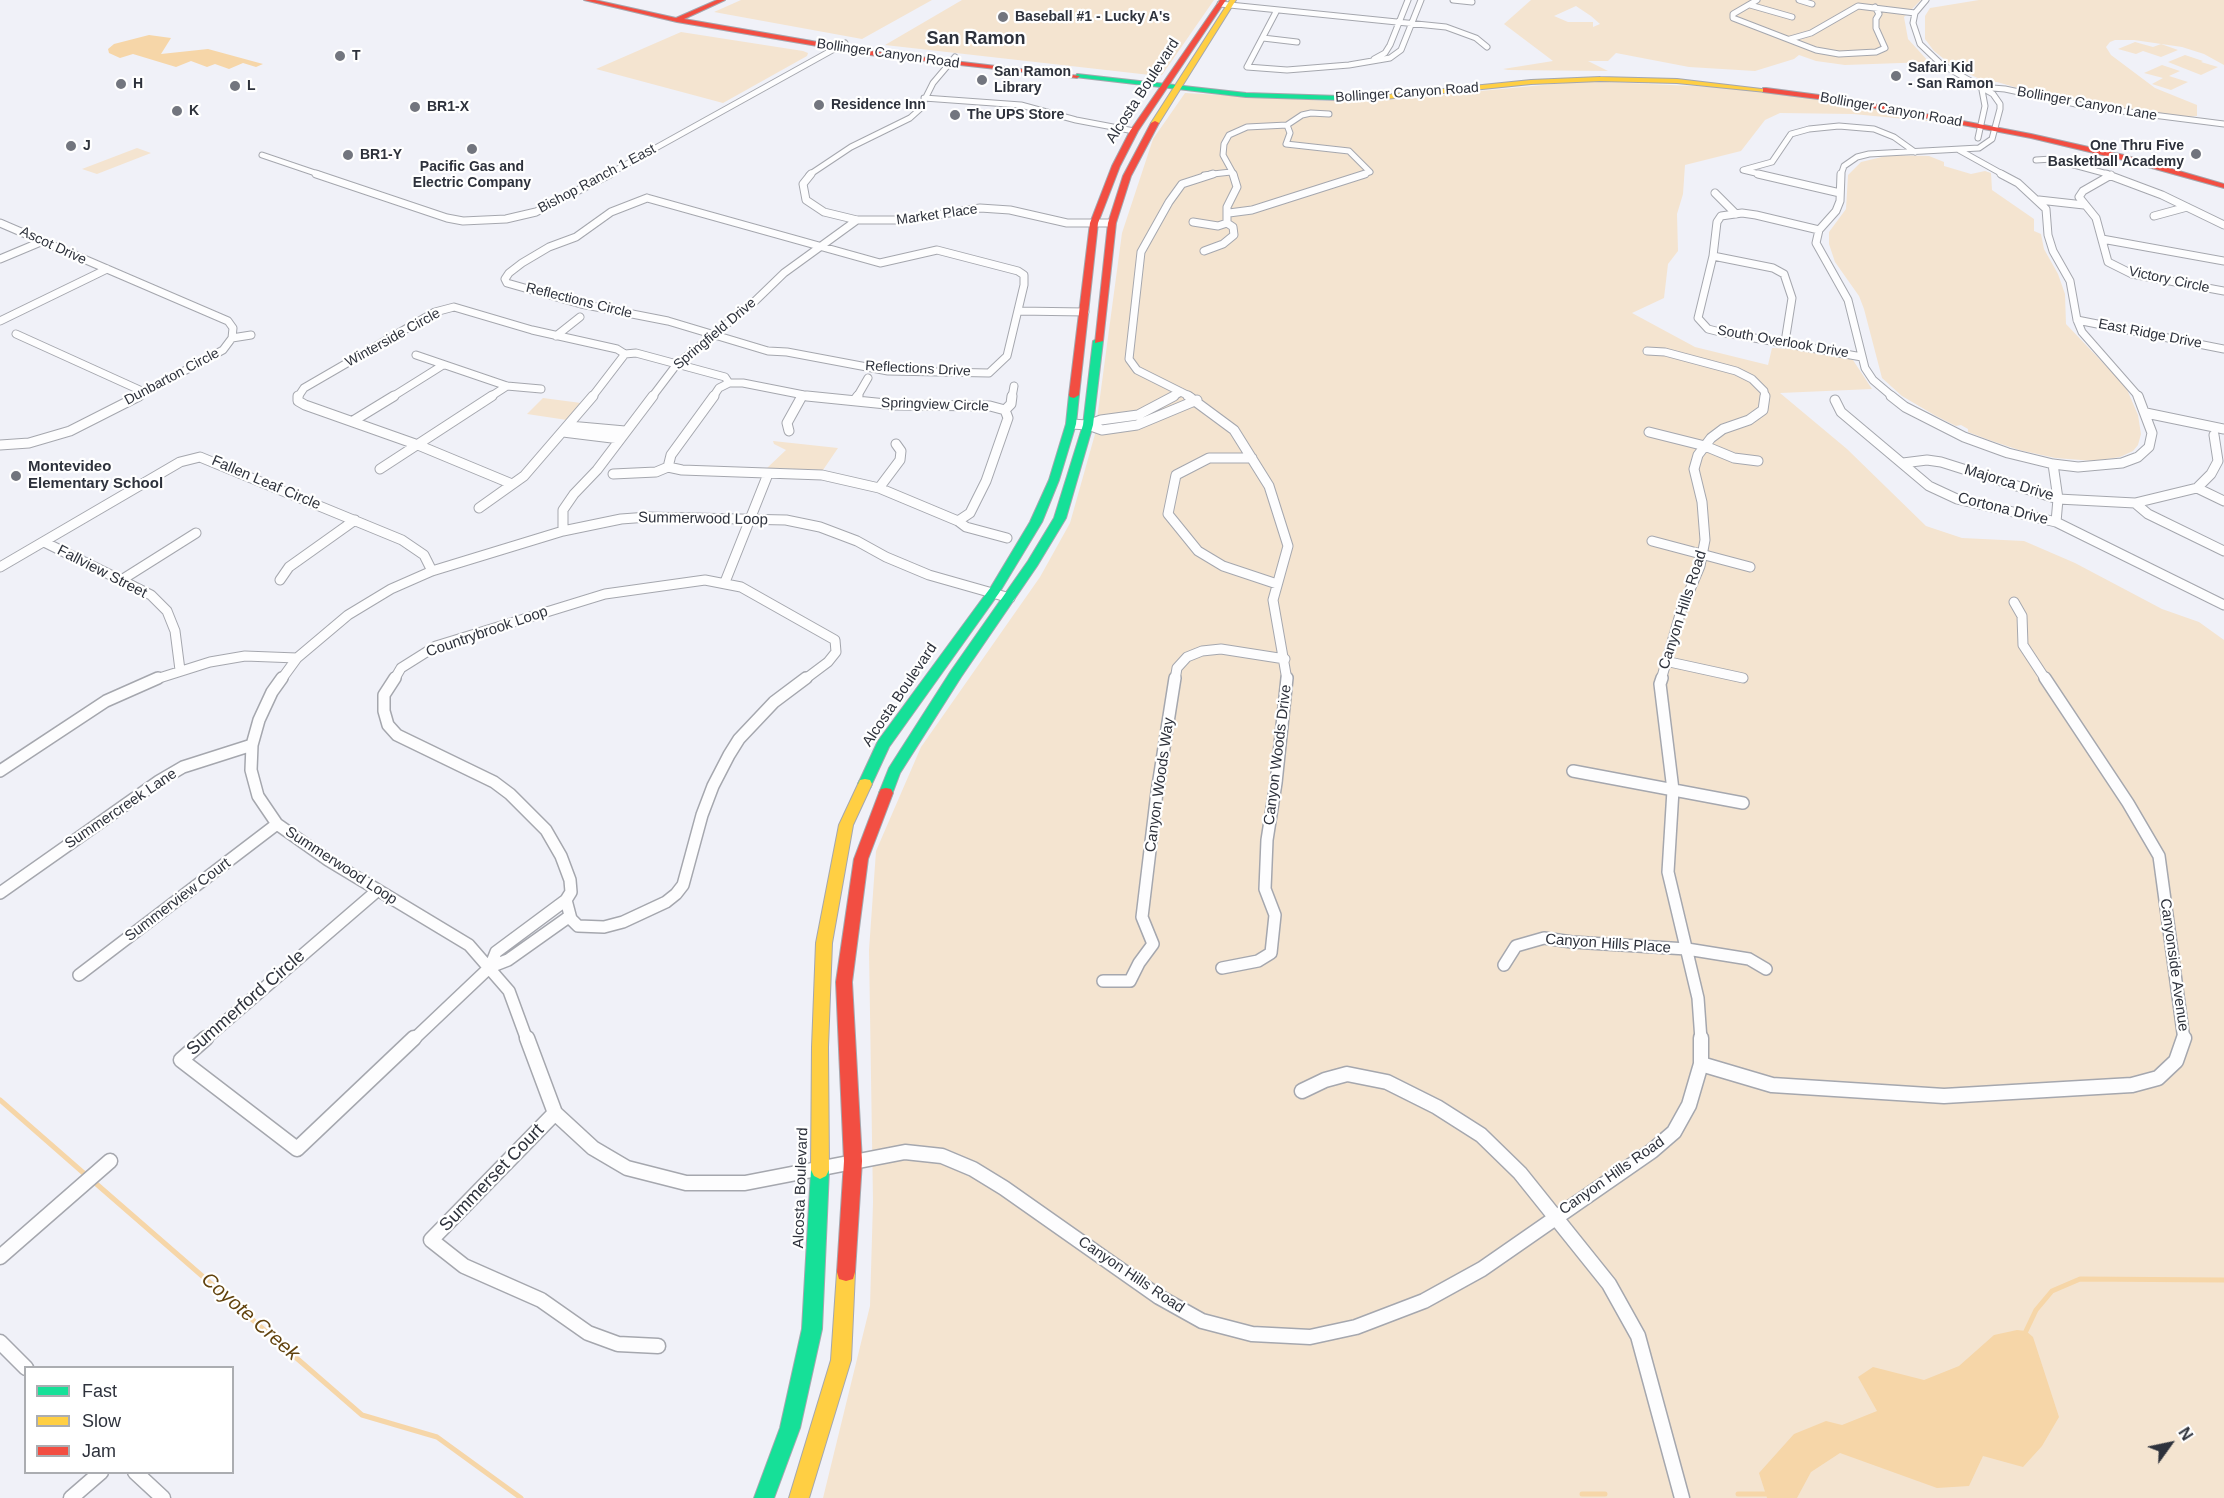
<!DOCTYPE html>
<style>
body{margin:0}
#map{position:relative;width:2224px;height:1498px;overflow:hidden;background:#f0f1f8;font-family:Arial,sans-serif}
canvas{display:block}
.legend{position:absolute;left:24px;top:1366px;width:210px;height:108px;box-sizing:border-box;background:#fff;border:2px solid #abadb1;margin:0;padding:8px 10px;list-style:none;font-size:18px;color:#2e323c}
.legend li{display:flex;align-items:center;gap:12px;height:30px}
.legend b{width:30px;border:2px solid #abadb1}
.north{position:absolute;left:2140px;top:1414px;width:60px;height:60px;-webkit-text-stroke:4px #fff;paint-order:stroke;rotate:57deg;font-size:16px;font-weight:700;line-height:24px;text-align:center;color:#2e323c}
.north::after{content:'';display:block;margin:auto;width:21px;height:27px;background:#2e323c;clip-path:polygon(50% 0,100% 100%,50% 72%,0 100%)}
</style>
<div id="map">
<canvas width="2224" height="1498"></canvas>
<ul class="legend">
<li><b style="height:8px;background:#16e098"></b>Fast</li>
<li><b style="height:8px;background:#ffcf43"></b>Slow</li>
<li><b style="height:8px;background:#f24e42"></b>Jam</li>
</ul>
<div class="north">N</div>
</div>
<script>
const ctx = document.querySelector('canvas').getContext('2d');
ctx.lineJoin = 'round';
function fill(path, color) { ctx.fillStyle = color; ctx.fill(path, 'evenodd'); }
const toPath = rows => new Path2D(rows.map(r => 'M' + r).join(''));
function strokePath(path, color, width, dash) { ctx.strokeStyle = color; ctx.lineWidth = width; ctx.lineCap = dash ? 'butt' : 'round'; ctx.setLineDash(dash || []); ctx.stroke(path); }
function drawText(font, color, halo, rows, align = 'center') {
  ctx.font = font + ' Arial,sans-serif'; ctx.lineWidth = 4.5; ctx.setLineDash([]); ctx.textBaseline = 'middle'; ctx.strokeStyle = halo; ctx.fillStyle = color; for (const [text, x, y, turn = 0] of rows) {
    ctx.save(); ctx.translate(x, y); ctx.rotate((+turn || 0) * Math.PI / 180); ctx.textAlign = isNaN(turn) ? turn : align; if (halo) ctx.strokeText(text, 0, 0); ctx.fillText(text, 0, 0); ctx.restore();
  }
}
const green = toPath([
 [741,0,932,0,862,39,714,12],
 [962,0,1214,0,1162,75,1159,76,885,45],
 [1531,0,1921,0,1904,17,1908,39,1929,62,1845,65,1816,61,1799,55,1794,59,1755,71,1689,67,1616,53,1608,61,1588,61,1608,71,1508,70,1503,69,1553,61,1504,24],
 [1576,6,1591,16,1600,24,1593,27,1593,22,1568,22,1554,16],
 [1979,0,2224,0,2224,65,2204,54,2182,47,2134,40,2115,40,2110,42,2106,47,2111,55,2155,88,2197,105,2197,116,2188,117,2106,106,2032,92,1997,82,1984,81,1954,67,1934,51,1925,39,1925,16,1930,8],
 [681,32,803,51,808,53,807,56,723,103,596,69],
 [2135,42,2153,47,2161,44,2178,50,2161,57,2143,51,2136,54,2118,49],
 [2185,55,2203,61,2201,62,2218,67,2201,75,2168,62],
 [2162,65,2180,71,2169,76,2188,82,2171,90,2152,84,2163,78,2144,73],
 [1585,81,1735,88,1808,96,1937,122,1853,114,1780,113,1765,120,1741,151,1685,165,1683,194,1677,214,1678,251,1668,264,1664,298,1632,313,1695,347,1768,365,1772,348,1813,350,1853,360,1872,389,1780,393,1847,449,1926,526,1962,538,2024,541,2075,563,2162,609,2199,622,2224,640,2224,1498,823,1498,870,1306,873,1202,869,950,876,851,921,747,1040,577,1070,523,1095,434,1122,233,1153,139,1185,93,1330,101,1387,100],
 [137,148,151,153,97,174,82,169],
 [1890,155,1929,156,1944,162,1944,166,1971,174,1985,171,1991,173,1992,190,2034,219,2034,231,2041,234,2044,249,2058,274,2065,294,2066,324,2126,387,2138,415,2141,434,2138,445,2133,451,2120,457,2094,461,2055,458,2019,450,1989,440,1968,432,1968,429,1961,425,1956,426,1936,416,1902,396,1882,378,1864,309,1859,296,1835,262,1829,244,1829,232,1846,209,1848,175,1861,162],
 [543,398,581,403,567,420,527,414],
 [773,441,838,448,823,470,767,468,786,450,774,444]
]);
const water = toPath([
 [149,35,171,38,161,54,208,49,263,64,256,67,243,63,229,69,215,64,207,67,191,61,176,67,133,54,120,58,109,53,108,49,114,44],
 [2017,1330,2026,1331,2033,1337,2059,1417,2042,1446,2023,1467,1983,1456,1969,1486,1937,1488,1840,1453,1811,1472,1797,1498,1767,1498,1759,1473,1794,1434,1826,1421,1842,1425,1877,1411,1858,1377,1873,1367,1924,1380,1959,1366,1994,1335]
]);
const stream = toPath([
 [0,1100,87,1176],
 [93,1181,362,1415,437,1437,521,1498],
 [2026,1331,2036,1310,2052,1291,2080,1279,2224,1280],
 [1582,1494,1605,1494],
 [1738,1494,1766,1494]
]);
const streetFar4 = toPath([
 [1453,0,1472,2],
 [1757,0,1733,14,1733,18,1816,50,1839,54,1876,52,1885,48,1876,28,1876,19,1879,14,1875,7],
 [1799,0,1812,4],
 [1220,4,1446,27,1476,38,1487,47],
 [1750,5,1792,17],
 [1277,10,1247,67,1287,70,1349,65,1390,58,1401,50,1421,0],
 [1263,38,1297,42],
 [1790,39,1811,33,1858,6,1915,13],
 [1374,59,1385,53,1390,45,1408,0],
 [1980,87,2005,89,2090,107,2224,124],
 [924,98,1021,105,1076,120,1134,131],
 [1287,125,1290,133,1286,144,1349,151,1370,172,1361,175],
 [1978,138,1985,106,1982,90],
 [1959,150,2004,175],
 [262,155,321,175],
 [2036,160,2052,159,2111,175],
 [607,175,845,43],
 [809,175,851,147,910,118,920,109,933,83,955,57],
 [1204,175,1231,172],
 [1234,175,1223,155,1224,144,1229,135,1247,127,1287,125,1302,115,1311,113,1329,114],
 [1764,175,1743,170,1772,162,1791,134,1809,129,1839,126,1874,129,1894,137,1915,152],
 [1841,175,1844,166,1857,157,1869,154,1979,148,1992,139,2000,109,2000,104,1993,94,1941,64,1920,44,1913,23,1915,13,1926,0]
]);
const streetFar3 = toPath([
 [316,174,447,218,463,221,506,219,536,212,610,174],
 [811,174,803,184,806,200,824,212,857,220,906,220,980,208,1010,210,1067,223,1112,223],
 [1758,174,1840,193],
 [1841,174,1840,201,1836,211,1819,230,1816,243,1848,300,1865,368,1873,380,1893,397],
 [2001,174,2018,183,2046,209,2048,235,2053,251,2070,281,2077,320,2082,332,2139,397],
 [2106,174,2162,195,2224,225],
 [2111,175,2083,191,2079,197,2096,218,2108,262,2132,274,2224,291],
 [1715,193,1736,214],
 [647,198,880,263,937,250,1018,271,1024,275,1024,285,1007,356,989,373,888,371,787,352,768,351,668,321,581,304,507,283,505,279,509,273,522,263,549,247,576,237,611,212,647,198],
 [2039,200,2084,205],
 [1229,213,1252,210,1365,174],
 [2154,216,2187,207],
 [1193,222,1218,226,1227,223,1227,207,1237,187,1233,174],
 [0,223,228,321,233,328,232,338,223,350,136,397],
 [1819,230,1756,215,1742,213,1721,216,1717,222,1713,256,1698,318,1708,329,1720,332,1862,357],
 [2102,239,2224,261],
 [1204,251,1223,244,1234,235,1233,227,1227,223],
 [1713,256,1773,268,1784,274,1792,298,1785,342],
 [0,259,43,241],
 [1018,311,1085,312],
 [2077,320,2224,349],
 [0,321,107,269],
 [16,334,144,392],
 [556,336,580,317],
 [232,338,251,335],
 [1647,351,1665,352,1736,371,1752,379,1764,391,1765,397],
 [625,354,636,353,725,377,729,383],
 [416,355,507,386,541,389],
 [298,397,304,388,435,312,454,307,532,330,617,349,625,354,592,397],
 [392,397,443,365],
 [490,397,507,386],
 [652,397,677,364,753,303,784,273,857,220],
 [713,397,719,388,729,383,743,383,814,397],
 [801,397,802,395],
 [857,397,868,378],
 [1012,397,1014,386],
 [1172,397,1181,392],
 [1191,397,1137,370,1129,359,1141,252,1169,202,1182,184,1213,174]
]);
const streetFar2 = toPath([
 [298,396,298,401,305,405,418,445,512,484],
 [714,396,671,455,668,467,682,470,822,475,879,488,958,521,970,513,986,481,1008,418,1005,410,990,406,896,405,807,396],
 [1188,396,1234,430,1269,486,1288,546,1273,600,1287,680],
 [1891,396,1905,407,1964,437,2008,453,2053,464,2078,467,2122,463,2138,457,2149,447,2152,433,2138,396],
 [855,400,858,396],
 [1835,400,1841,412,1929,486,1957,499,2056,522,2224,605],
 [1005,410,1011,404,1012,396],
 [2146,413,2224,429],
 [353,421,394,396],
 [1071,424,1088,425,1102,430,1137,425,1197,400],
 [1088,425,1101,420,1138,415,1174,396],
 [569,426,625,431],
 [789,431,787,423,802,396],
 [563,432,620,439],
 [1649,432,1705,446,1734,458,1758,461],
 [0,445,29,443,70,431,139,396],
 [1252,458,1209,458,1176,475,1168,514,1198,551,1223,566,1277,584],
 [1903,463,1927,460,1941,462,2058,499,2135,503,2197,488,2211,474,2218,461,2214,435],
 [2053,464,2058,499,2056,522],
 [380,469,492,396],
 [613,474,656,472,668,467],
 [879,488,900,460,901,451,896,444],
 [2197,488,2224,501],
 [2135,503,2148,514,2224,551],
 [479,508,524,476,593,396],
 [958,521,966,527,1007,538],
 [563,531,563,510,574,494,597,470,653,396],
 [1652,541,1750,567],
 [44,542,151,595,167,611,175,631,180,670],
 [0,567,180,462,200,457,402,540,424,555,432,571],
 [123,579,196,533],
 [280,580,289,567,355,520],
 [725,582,768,474],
 [2014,602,2022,616,2023,645,2046,680],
 [1665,661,1743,678],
 [153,680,210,662,245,656,297,658],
 [281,680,297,658,348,615,391,589,432,571,563,531,621,519,648,517,786,520,820,527,857,541,886,557,929,575,1010,598],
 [394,680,401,668,436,646,605,594,705,580,741,587,835,640,836,652,828,662,804,680],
 [1175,680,1177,668,1187,657,1202,651,1221,649,1285,659],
 [1661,680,1681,611,1700,566,1705,540,1702,502,1694,469,1698,455,1711,438,1723,429,1749,420,1763,410,1765,396]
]);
const streetFar1 = toPath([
 [282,678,272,692,259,720,252,745,251,770,258,796,277,824,328,860,469,945,509,991,527,1040],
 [395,678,384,695,384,711,388,725,397,735,494,782,510,794,546,830,561,856,570,880,571,892,566,900,571,919,578,926,604,927,623,922,666,902,676,894,683,885,702,815,713,786,729,755,739,739,774,702,806,678],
 [1662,678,1660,684,1673,790,1668,872,1698,998,1701,1040],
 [2045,678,2128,803,2159,856,2184,1040],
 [0,771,106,701,158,678],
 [1573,771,1743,803],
 [0,893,159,781,183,767,252,745],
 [1504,965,1516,946,1544,938,1572,942,1687,949,1749,959,1766,969],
 [490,967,508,960,570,916],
 [1222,968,1258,961,1271,953,1275,915,1265,889,1267,840,1276,783,1287,678],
 [79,975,277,824],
 [1103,981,1130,981,1139,963,1153,944,1142,917,1157,792,1175,678],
 [204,1040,378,890],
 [413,1040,490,967,496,952,566,900]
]);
const street = toPath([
 [206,1038,181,1060,297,1149,414,1038],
 [527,1038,555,1113,593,1148,627,1168,686,1183,745,1183,905,1152,942,1156,973,1169,1004,1188,1159,1297,1202,1321,1252,1334,1310,1337,1356,1327,1424,1301,1482,1269,1652,1151,1674,1132,1689,1105,1701,1064,1701,1038],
 [1701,1064,1772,1085,1944,1096,2132,1085,2158,1078,2176,1061,2184,1038],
 [1302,1091,1325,1080,1347,1074,1387,1082,1437,1107,1481,1135,1520,1173,1609,1284,1638,1336,1682,1498],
 [555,1113,431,1240,464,1266,541,1300,588,1333,618,1344,658,1346],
 [0,1257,110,1161],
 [0,1342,26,1368],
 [135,1472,163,1498],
 [71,1498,101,1472]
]);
const fast = toPath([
 [1077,74,1246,93,1340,96,1344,98,1340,100,1246,97,1075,77,1077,74],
 [1098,338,1103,341,1093,425,1066,518,1037,566,961,677,900,773,891,797,881,797,879,793,889,768,951,671,1028,561,1054,518,1083,425,1093,341,1098,338],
 [1074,392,1079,395,1076,424,1059,480,1042,522,999,593,889,747,870,788,860,788,858,784,878,741,991,587,1030,522,1049,480,1066,424,1069,395,1074,392],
 [820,1161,826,1164,829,1170,822,1329,800,1428,774,1498,754,1498,780,1428,802,1329,811,1170,814,1164,820,1161]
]);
const slow = toPath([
 [1230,0,1236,0,1159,123,1152,125,1151,123,1230,0],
 [1600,77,1677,79,1770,90,1766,92,1677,83,1600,81,1531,84,1385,99,1340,100,1336,98,1340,96,1385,95,1531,80,1600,77],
 [865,779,870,780,872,784,853,825,832,943,828,1047,829,1170,826,1176,820,1179,814,1176,811,1170,812,1047,816,943,839,825,860,780,865,779],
 [846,1263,853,1265,855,1272,851,1360,809,1498,789,1498,831,1360,837,1272,839,1265,846,1263]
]);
const jam = toPath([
 [584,0,595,0,676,18,717,0,725,0,684,19,870,51,1080,76,1077,78,870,55,677,22,584,0],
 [1220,0,1226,0,1138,131,1120,166,1098,223,1079,395,1074,398,1070,397,1069,395,1090,223,1112,166,1130,131,1220,0],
 [1766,88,1842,98,2031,134,2124,155,2224,184,2224,188,2119,159,2031,138,1842,102,1763,92,1763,88,1766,88],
 [1155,121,1159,123,1131,176,1116,223,1103,341,1095,343,1108,223,1123,176,1151,123,1155,121],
 [886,788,891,789,893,793,868,859,852,982,862,1161,855,1272,853,1279,846,1281,839,1279,837,1272,844,1161,836,982,854,859,879,793,881,789,886,788]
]);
const markers = [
 [1003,17,6,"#72757e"],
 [340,56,6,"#72757e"],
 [1896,76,6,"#72757e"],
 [982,80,6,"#72757e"],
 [121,84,6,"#72757e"],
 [235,86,6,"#72757e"],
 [819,105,6,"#72757e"],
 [415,107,6,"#72757e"],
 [177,111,6,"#72757e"],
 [955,115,6,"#72757e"],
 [71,146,6,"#72757e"],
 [472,149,6,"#72757e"],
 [2196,154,6,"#72757e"],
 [348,155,6,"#72757e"],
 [16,476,6,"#72757e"]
];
const farPoinames = [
 ["Baseball #1 - Lucky A's",1015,17],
 ["T",352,56],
 ["Safari Kid",1908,68],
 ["- San Ramon",1908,84],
 ["San Ramon",994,72],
 ["Library",994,88],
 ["H",133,84],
 ["L",247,86],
 ["Residence Inn",831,105],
 ["BR1-X",427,107],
 ["K",189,111],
 ["The UPS Store",967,115],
 ["J",83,146],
 ["One Thru Five",2184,146,"right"],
 ["Basketball Academy",2184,162,"right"],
 ["BR1-Y",360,155],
 ["Pacific Gas and",472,167,"center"],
 ["Electric Company",472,183,"center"]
];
const farStreetnames = [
 ["Bollinger Canyon Road",888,54,8],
 ["Bollinger Canyon Road",1407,93,-4],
 ["Bollinger Canyon Lane",2087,104,10],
 ["Bollinger Canyon Road",1891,110,10],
 ["Bishop Ranch 1 East",597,179,-28],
 ["Market Place",937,215,-8],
 ["Ascot Drive",53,246,25],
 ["Victory Circle",2169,280,12],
 ["Reflections Circle",579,301,14],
 ["Springfield Drive",715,334,-40],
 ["East Ridge Drive",2150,334,11],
 ["Winterside Circle",393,338,-29],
 ["South Overlook Drive",1783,342,10],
 ["Reflections Drive",918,369,3],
 ["Dunbarton Circle",172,377,-28],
 ["Springview Circle",935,405,2]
];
const streetNames = [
 ["Alcosta Boulevard",1143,91,-57],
 ["Fallen Leaf Circle",266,483,23],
 ["Majorca Drive",2009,483,17],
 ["Cortona Drive",2003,509,14],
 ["Summerwood Loop",703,519,1],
 ["Fallview Street",102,572,27],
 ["Canyon Hills Road",1683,610,-72],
 ["Countrybrook Loop",487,632,-19],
 ["Alcosta Boulevard",900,695,-56],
 ["Canyon Woods Drive",1278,755,-83],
 ["Canyon Woods Way",1160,785,-82],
 ["Summercreek Lane",121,809,-34],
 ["Summerwood Loop",341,866,33],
 ["Summerview Court",178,900,-37],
 ["Canyon Hills Place",1608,944,4],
 ["Canyonside Avenue",2174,965,82],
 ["Canyon Hills Road",1612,1176,-35],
 ["Alcosta Boulevard",801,1188,-88],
 ["Canyon Hills Road",1131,1275,34]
];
const poiNames = [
 ["Montevideo",28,467],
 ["Elementary School",28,484]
];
const farDistrictnames = [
 ["San Ramon",976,39]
];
const nearStreetnames = [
 ["Summerford Circle",246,1003,-41],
 ["Summerset Court",492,1178,-46]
];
const nearWaternames = [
 ["Coyote Creek",250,1317,41]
];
fill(green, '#f4e4d0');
fill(water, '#f6d6a8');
strokePath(stream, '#f6d6a8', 5);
strokePath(streetFar4, '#a5a7ae', 7);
strokePath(streetFar3, '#a5a7ae', 9);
strokePath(streetFar2, '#a5a7ae', 11);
strokePath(streetFar1, '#a5a7ae', 14);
strokePath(street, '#a5a7ae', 17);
strokePath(fast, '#a5a7ae', 2);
strokePath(slow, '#a5a7ae', 2);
strokePath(jam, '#a5a7ae', 2);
strokePath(streetFar4, '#fdfdfe', 5);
strokePath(streetFar3, '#fdfdfe', 7);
strokePath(streetFar2, '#fdfdfe', 9);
strokePath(streetFar1, '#fdfdfe', 11);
strokePath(street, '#fdfdfe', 14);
fill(fast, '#16e098');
fill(slow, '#ffcf43');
fill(jam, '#f24e42');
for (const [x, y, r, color] of markers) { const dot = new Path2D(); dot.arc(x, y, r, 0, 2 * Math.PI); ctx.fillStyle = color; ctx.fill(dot); strokePath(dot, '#fff', 2); }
drawText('bold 14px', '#2e323c', '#fff', farPoinames, 'left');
drawText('14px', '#2e323c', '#fff', farStreetnames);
drawText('15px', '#2e323c', '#fff', streetNames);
drawText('bold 15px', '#2e323c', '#fff', poiNames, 'left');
drawText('bold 18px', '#2e323c', '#fff', farDistrictnames);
drawText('18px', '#2e323c', '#fff', nearStreetnames);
drawText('italic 20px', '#61420d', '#fff', nearWaternames);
</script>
